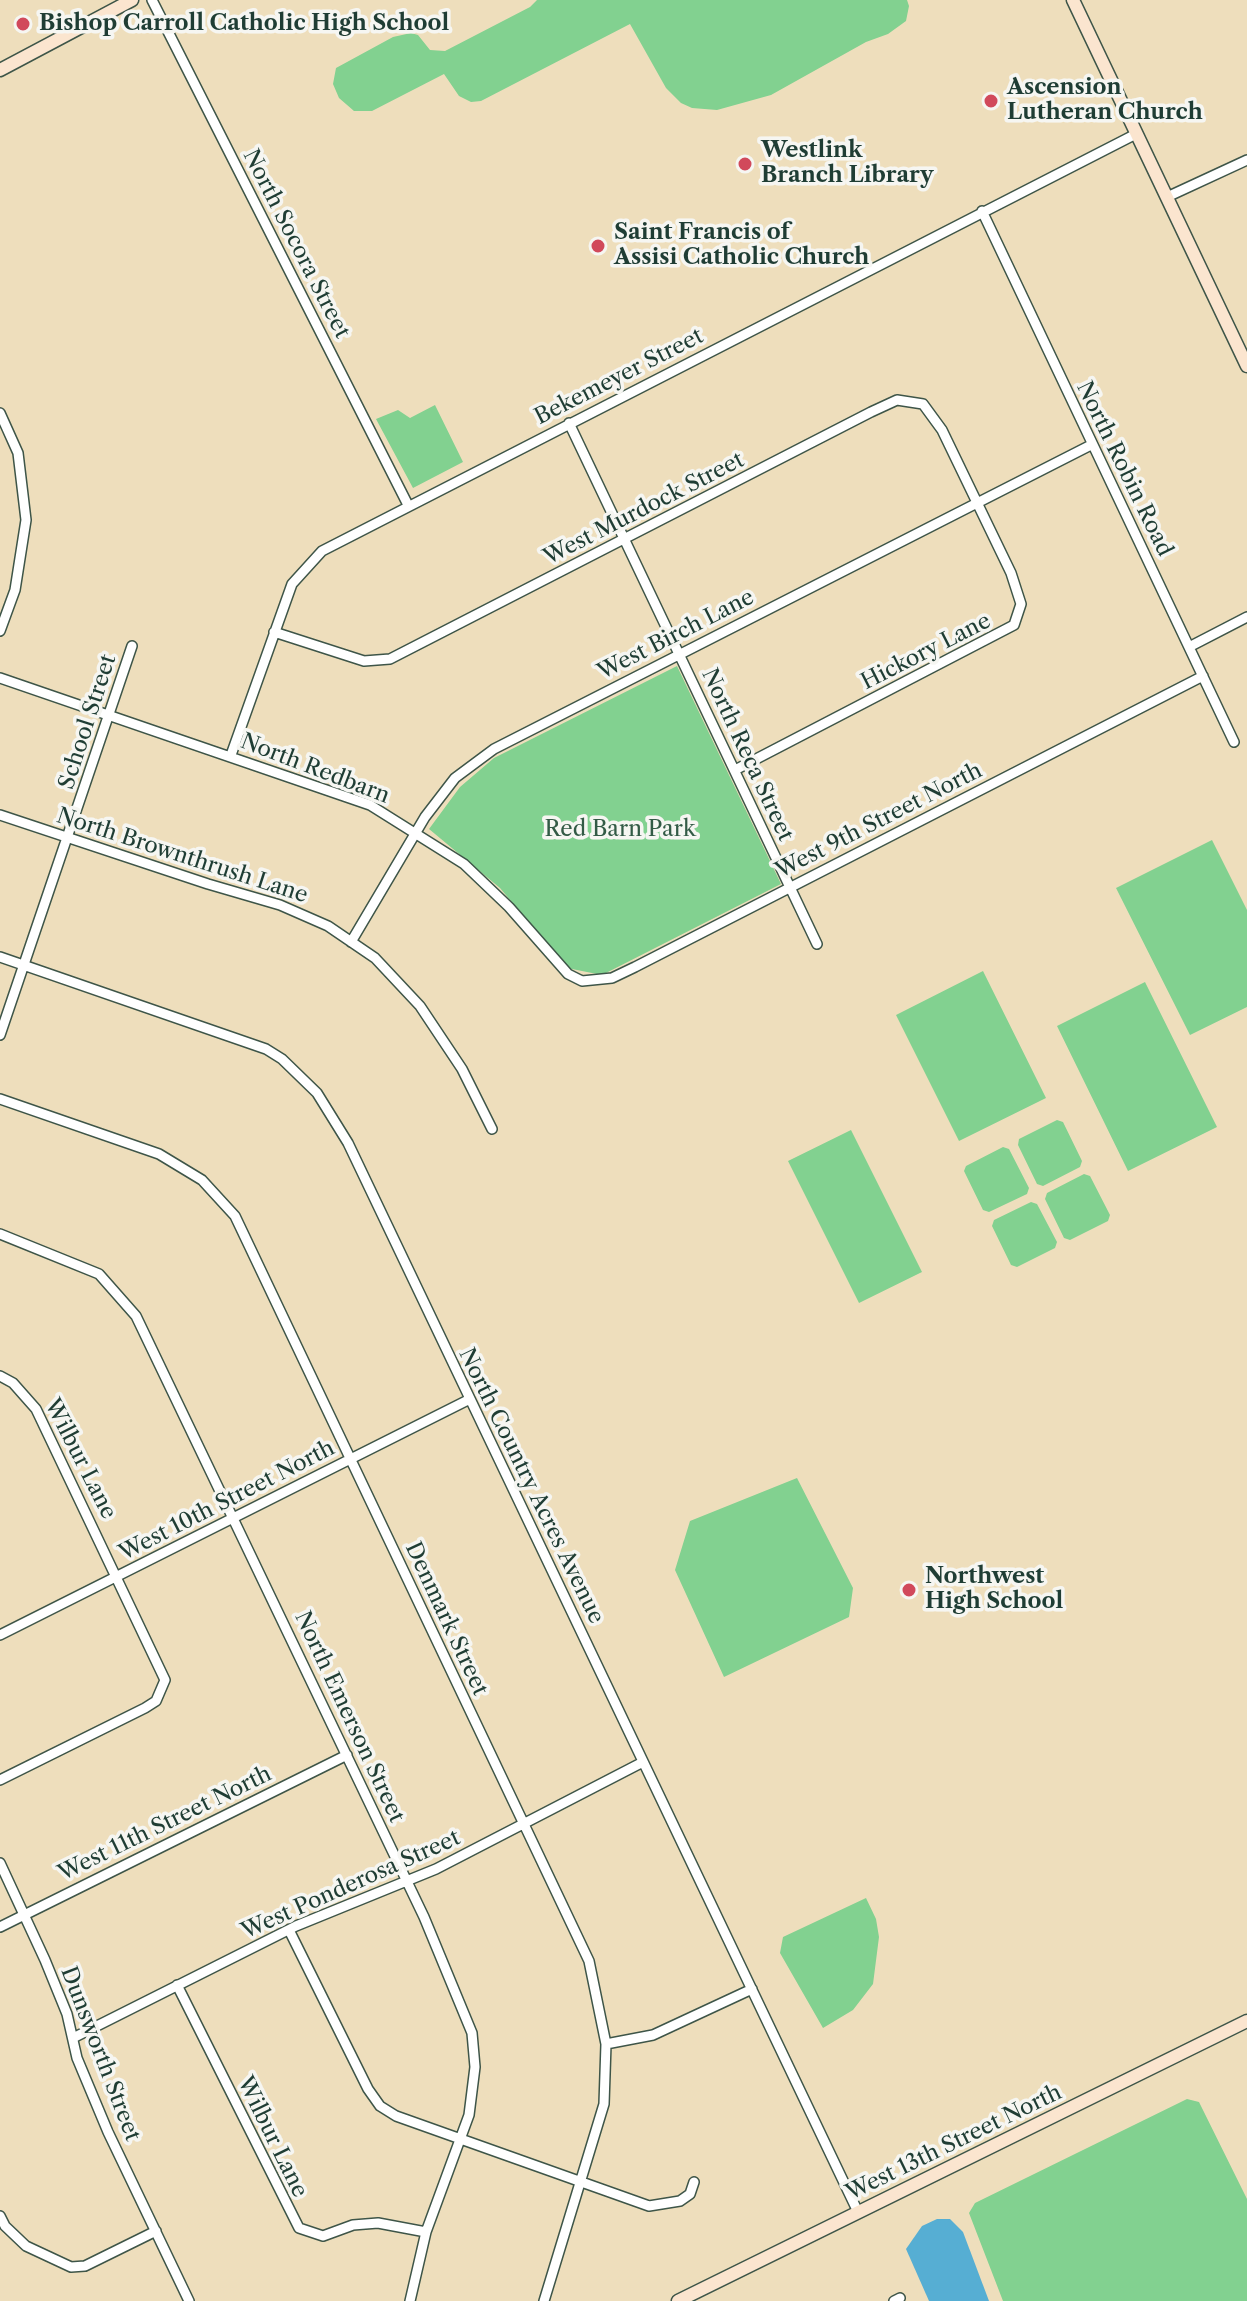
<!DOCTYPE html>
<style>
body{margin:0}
canvas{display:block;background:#eedebc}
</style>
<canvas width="1247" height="2301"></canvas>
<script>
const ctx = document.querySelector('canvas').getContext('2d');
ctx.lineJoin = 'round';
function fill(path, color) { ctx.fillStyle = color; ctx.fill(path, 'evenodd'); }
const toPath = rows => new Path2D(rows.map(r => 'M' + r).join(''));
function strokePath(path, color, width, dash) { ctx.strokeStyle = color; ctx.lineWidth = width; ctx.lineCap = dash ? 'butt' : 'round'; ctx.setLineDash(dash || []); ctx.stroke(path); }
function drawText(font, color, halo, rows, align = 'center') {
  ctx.font = font + ' "Libre Caslon Text",serif'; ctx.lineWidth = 7; ctx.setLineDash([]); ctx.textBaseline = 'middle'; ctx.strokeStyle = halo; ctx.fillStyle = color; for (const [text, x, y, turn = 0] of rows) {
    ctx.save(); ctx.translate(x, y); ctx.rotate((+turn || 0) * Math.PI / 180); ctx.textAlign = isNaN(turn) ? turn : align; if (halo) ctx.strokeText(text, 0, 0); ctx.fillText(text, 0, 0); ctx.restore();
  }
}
const green = toPath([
 [537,0,907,0,909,6,906,21,888,34,866,42,771,95,717,110,692,108,681,103,666,88,630,24,481,101,471,102,459,96,444,74,372,111,354,111,339,98,333,84,336,68,393,37,411,33,418,35,430,50,445,51,530,7],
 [435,405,463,462,413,488,376,419,398,410,410,418],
 [677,666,781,884,602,975,567,968,500,888,429,829,460,787,494,758],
 [1212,840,1247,910,1247,1007,1190,1035,1116,888],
 [983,971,1046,1098,959,1141,896,1015],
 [1145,982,1217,1127,1128,1171,1057,1026],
 [1057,1120,1063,1122,1082,1161,1080,1167,1043,1186,1037,1184,1018,1145,1019,1139],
 [851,1130,922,1272,859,1303,788,1161],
 [1003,1147,1009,1149,1029,1188,1027,1194,989,1212,983,1210,964,1171,966,1166],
 [1084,1174,1090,1176,1110,1215,1108,1221,1070,1240,1064,1238,1045,1199,1047,1193],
 [1031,1202,1037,1204,1057,1242,1055,1248,1017,1267,1011,1265,992,1226,994,1220],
 [797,1478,853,1588,849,1617,724,1677,675,1570,690,1521],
 [866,1898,876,1919,879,1937,873,1984,853,2010,823,2028,780,1953,783,1937],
 [1187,2099,1199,2102,1247,2199,1247,2301,1003,2301,969,2213,975,2203]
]);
const water = toPath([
 [937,2219,950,2219,963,2232,989,2301,929,2301,906,2249,922,2226]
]);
const street = toPath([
 [152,0,408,505],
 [1167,197,1247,160],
 [982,211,1234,742],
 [0,413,18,453,26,520,15,590,0,631],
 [569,423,817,944],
 [274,632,364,661,390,659,871,412,897,400,923,404,942,430,1011,573,1021,604,1014,625,735,770],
 [1189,647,1247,617],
 [0,678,370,805,464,864,509,907,568,974,582,981,612,978,635,967,1203,676],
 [231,755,292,584,322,551,1136,134],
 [0,815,208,884,280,905,328,926,375,958,420,1006,462,1069,492,1129],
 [351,942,425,817,455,778,494,749,1091,445],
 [0,957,266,1049,282,1059,317,1093,348,1143,858,2212],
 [0,1035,132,646],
 [0,1099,159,1154,202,1180,235,1216,589,1961,606,2044,604,2104,544,2301],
 [0,1234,99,1274,136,1316,424,1917,472,2033,475,2067,469,2115,426,2232,410,2301],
 [0,1376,13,1383,36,1409,165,1680,156,1701,145,1708,0,1780],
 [0,1635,470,1399],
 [0,1863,45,1960,67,2014,77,2058,108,2132,189,2301],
 [0,1927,347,1755],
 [289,1930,368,2089,380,2106,396,2116,649,2206,680,2201,690,2194,694,2182],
 [177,1985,299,2228,323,2236,353,2225,378,2223,426,2232],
 [73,2038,296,1926,436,1869,643,1762],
 [606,2044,653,2035,752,1989],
 [0,2216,5,2226,26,2246,71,2267,85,2266,156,2231],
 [894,2301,900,2298]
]);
const secondary = toPath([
 [1073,0,1247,366],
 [0,70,132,0],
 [678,2301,1247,2021]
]);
const markers = [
 [23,24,8,"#d1495b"],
 [991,101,8,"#d1495b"],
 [745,164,8,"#d1495b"],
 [598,246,8,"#d1495b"],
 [909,1590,8,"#d1495b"]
];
const poiNames = [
 ["Bishop Carroll Catholic High School",39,24],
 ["Ascension",1007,88],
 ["Lutheran Church",1007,113],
 ["Westlink",761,151],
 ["Branch Library",761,176],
 ["Saint Francis of",614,233],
 ["Assisi Catholic Church",614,258],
 ["Northwest",925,1577],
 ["High School",925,1602]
];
const streetNames = [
 ["North Socora Street",296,244,63],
 ["Bekemeyer Street",619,377,-27],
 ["North Robin Road",1124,469,64],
 ["West Murdock Street",644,509,-27],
 ["West Birch Lane",676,635,-27],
 ["Hickory Lane",926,652,-27],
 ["School Street",88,722,-72],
 ["North Reca Street",747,755,65],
 ["North Redbarn",315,769,21],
 ["West 9th Street North",879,821,-27],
 ["North Brownthrush Lane",182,856,18],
 ["Wilbur Lane",80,1459,63],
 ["North Country Acres Avenue",531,1486,64],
 ["West 10th Street North",227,1501,-27],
 ["Denmark Street",446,1619,65],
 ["North Emerson Street",349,1717,65],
 ["West 11th Street North",165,1824,-26],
 ["West Ponderosa Street",351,1885,-24],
 ["Dunsworth Street",100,2054,69],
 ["Wilbur Lane",272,2137,64],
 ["West 13th Street North",954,2143,-26]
];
const parkNames = [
 ["Red Barn Park",620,830]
];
fill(green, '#82d190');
fill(water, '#56aed3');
strokePath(street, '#3e5548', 12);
strokePath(secondary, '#3e5548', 15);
strokePath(street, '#fff', 9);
strokePath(secondary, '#fbe5cf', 12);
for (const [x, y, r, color] of markers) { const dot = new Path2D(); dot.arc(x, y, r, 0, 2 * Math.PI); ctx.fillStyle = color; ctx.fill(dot); strokePath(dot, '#f6f6f2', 3); }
drawText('bold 22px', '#1f3d34', '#f6f6f2', poiNames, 'left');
drawText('22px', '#1f3d34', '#f6f6f2', streetNames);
drawText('22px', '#335b46', '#f6f6f2', parkNames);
</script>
